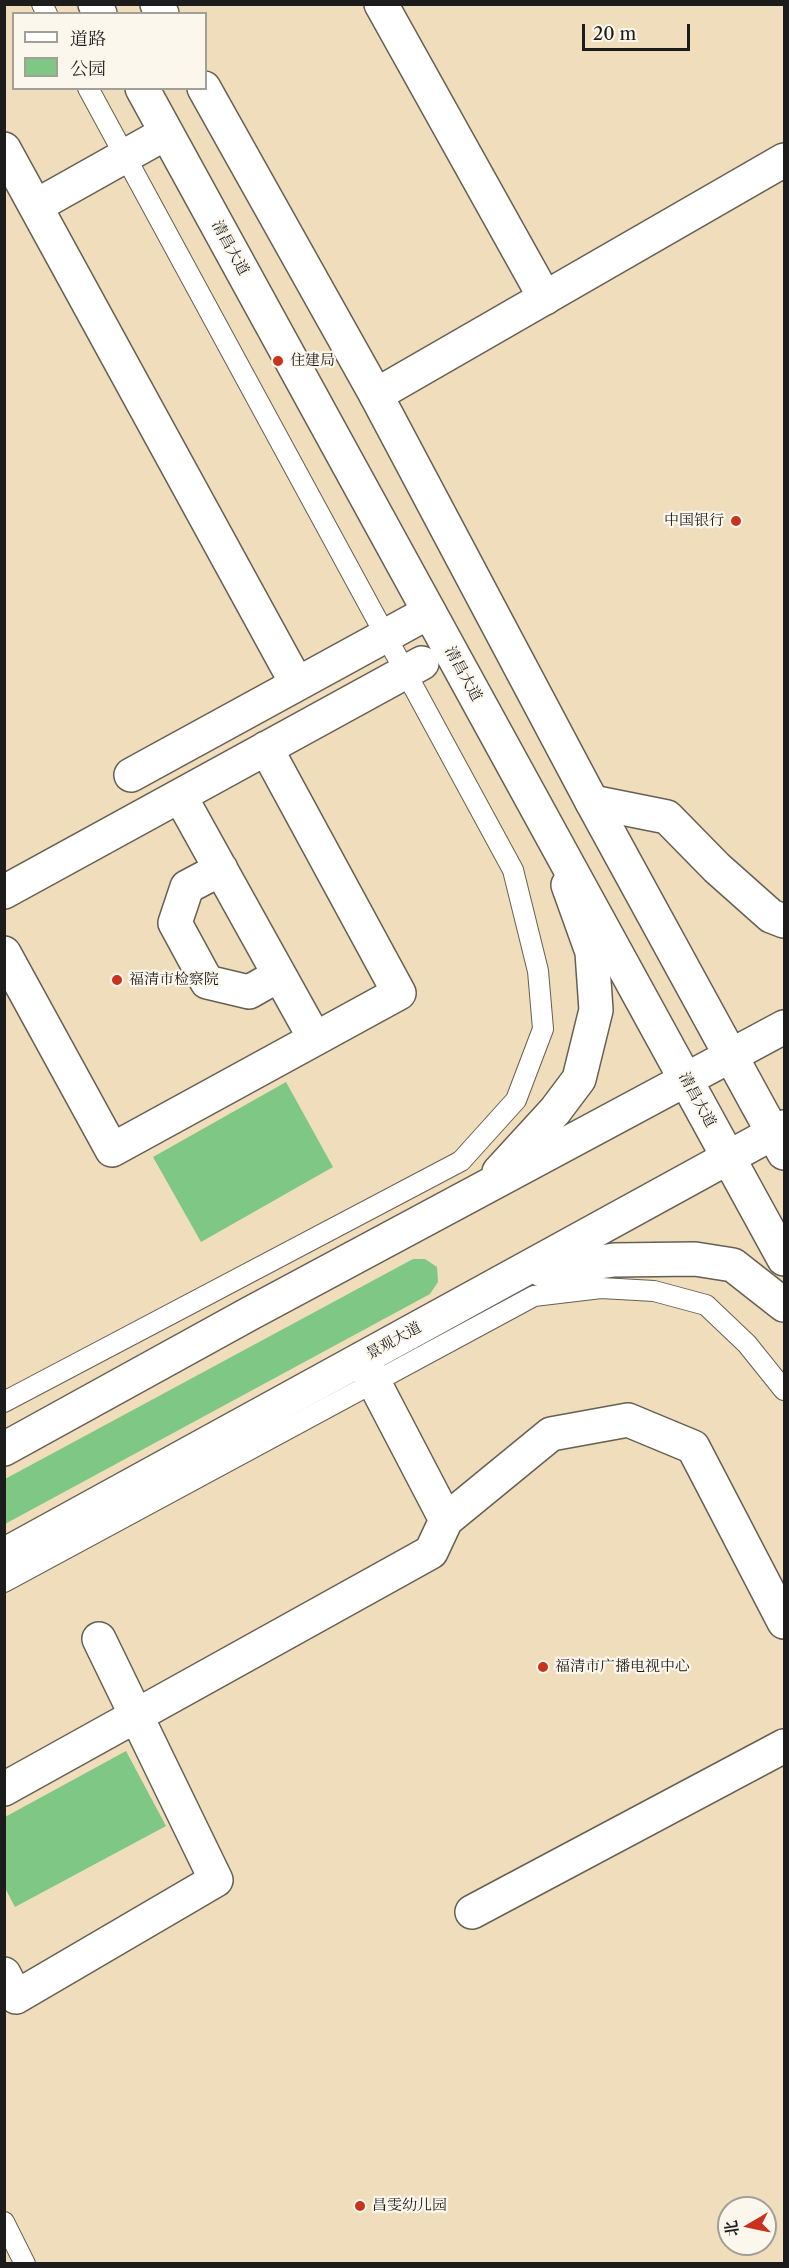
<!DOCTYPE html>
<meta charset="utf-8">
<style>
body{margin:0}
#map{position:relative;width:789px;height:2268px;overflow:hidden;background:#f0ddbc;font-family:"Libre Caslon Text","Noto Serif SC",serif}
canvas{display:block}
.frame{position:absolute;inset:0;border:6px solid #1c1c1c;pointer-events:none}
.legend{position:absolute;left:12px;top:12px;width:195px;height:78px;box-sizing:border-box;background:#fbf7ec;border:2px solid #a29f99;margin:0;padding:8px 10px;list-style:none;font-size:18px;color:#1c1c1c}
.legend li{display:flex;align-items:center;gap:12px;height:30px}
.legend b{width:30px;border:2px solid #a29f99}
.north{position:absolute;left:717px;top:2196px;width:60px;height:60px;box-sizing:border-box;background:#fbf7ec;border:2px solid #a29f99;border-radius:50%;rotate:261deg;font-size:16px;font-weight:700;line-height:24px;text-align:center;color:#1c1c1c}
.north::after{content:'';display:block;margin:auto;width:21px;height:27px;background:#c8321e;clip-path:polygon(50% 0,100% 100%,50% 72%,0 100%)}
.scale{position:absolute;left:582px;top:24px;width:108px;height:27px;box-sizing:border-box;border:3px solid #1c1c1c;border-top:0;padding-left:8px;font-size:18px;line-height:21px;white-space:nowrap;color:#1c1c1c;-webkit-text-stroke:4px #fbf7ec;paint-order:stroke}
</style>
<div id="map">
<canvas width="789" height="2268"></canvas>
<div class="frame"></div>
<ul class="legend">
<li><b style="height:8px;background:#fff"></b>道路</li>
<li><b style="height:16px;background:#7ec784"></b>公园</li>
</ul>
<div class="north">北</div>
<div class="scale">20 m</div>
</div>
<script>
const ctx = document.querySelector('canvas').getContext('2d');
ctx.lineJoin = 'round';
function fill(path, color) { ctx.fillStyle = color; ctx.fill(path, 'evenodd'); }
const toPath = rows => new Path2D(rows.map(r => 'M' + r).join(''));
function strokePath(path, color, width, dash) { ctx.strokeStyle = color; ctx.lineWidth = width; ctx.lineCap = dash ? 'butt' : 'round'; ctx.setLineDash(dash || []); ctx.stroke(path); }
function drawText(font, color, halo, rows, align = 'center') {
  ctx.font = font + ' "Libre Caslon Text","Noto Serif SC",serif'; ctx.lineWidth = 4.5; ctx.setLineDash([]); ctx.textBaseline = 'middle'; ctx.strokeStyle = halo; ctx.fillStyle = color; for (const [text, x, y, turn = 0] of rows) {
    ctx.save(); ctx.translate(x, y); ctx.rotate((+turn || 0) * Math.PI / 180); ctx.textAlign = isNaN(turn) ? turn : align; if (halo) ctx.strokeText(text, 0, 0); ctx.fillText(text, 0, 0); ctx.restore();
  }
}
const green = toPath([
 [286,1082,333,1167,201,1242,153,1157],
 [413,1259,425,1259,437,1267,438,1282,430,1294,5,1524,5,1479],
 [126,1751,166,1826,15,1907,5,1888,5,1817]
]);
const lane = toPath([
 [42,4,47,14],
 [4,1402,461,1161,516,1100,543,1029,538,971,513,870,88,88],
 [4,1582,534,1296,601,1288,654,1291,706,1305,747,1344,784,1390],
 [4,2222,25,2264]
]);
const street = toPath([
 [381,4,545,298],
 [4,149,297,684],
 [36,206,166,133],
 [131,775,429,612],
 [180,796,315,1039],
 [221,869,187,887,175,923,207,982,249,992,279,975],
 [4,892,422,663],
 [4,953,112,1150,399,993,266,748],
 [362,1359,446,1520],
 [4,1789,431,1552,446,1520,551,1434,628,1420,693,1447,784,1622],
 [472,1912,784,1746],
 [4,1974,16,1997,216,1880,99,1639]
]);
const secondary = toPath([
 [376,395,784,160],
 [592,802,667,817,717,868,771,916,784,921],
 [499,1172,555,1111,579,1079,596,1010,592,952,568,885],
 [542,1270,614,1260,695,1259,733,1265,784,1305],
 [4,1449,249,1314,784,1027],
 [4,1555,784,1127]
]);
const primary = toPath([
 [95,4,100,14],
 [157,4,162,14],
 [142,88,784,1259],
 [204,88,376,395,592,802,784,1153]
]);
const markers = [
 [278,361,6,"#c8321e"],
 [736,521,6,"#c8321e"],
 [117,980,6,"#c8321e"],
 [543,1667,6,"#c8321e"],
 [360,2206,6,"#c8321e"]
];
const streetNames = [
 ["清昌大道",230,248,61],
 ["清昌大道",463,674,61],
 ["清昌大道",697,1100,61],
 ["景观大道",394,1341,-29]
];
const poiNames = [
 ["住建局",290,361],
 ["中国银行",724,521,"right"],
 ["福清市检察院",129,980],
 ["福清市广播电视中心",555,1667],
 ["昌雯幼儿园",372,2206]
];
fill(green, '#7ec784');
strokePath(lane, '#666054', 22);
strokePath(street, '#666054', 36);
strokePath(secondary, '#666054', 36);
strokePath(primary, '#666054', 36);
strokePath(lane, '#fff', 20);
strokePath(street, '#fff', 33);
strokePath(secondary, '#fff', 33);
strokePath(primary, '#fff', 33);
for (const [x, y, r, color] of markers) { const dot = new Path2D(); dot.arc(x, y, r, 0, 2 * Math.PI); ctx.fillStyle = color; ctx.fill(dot); strokePath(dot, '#fbf7ec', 2); }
drawText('15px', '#1c1c1c', '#fbf7ec', streetNames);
drawText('15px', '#1c1c1c', '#fbf7ec', poiNames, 'left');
</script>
